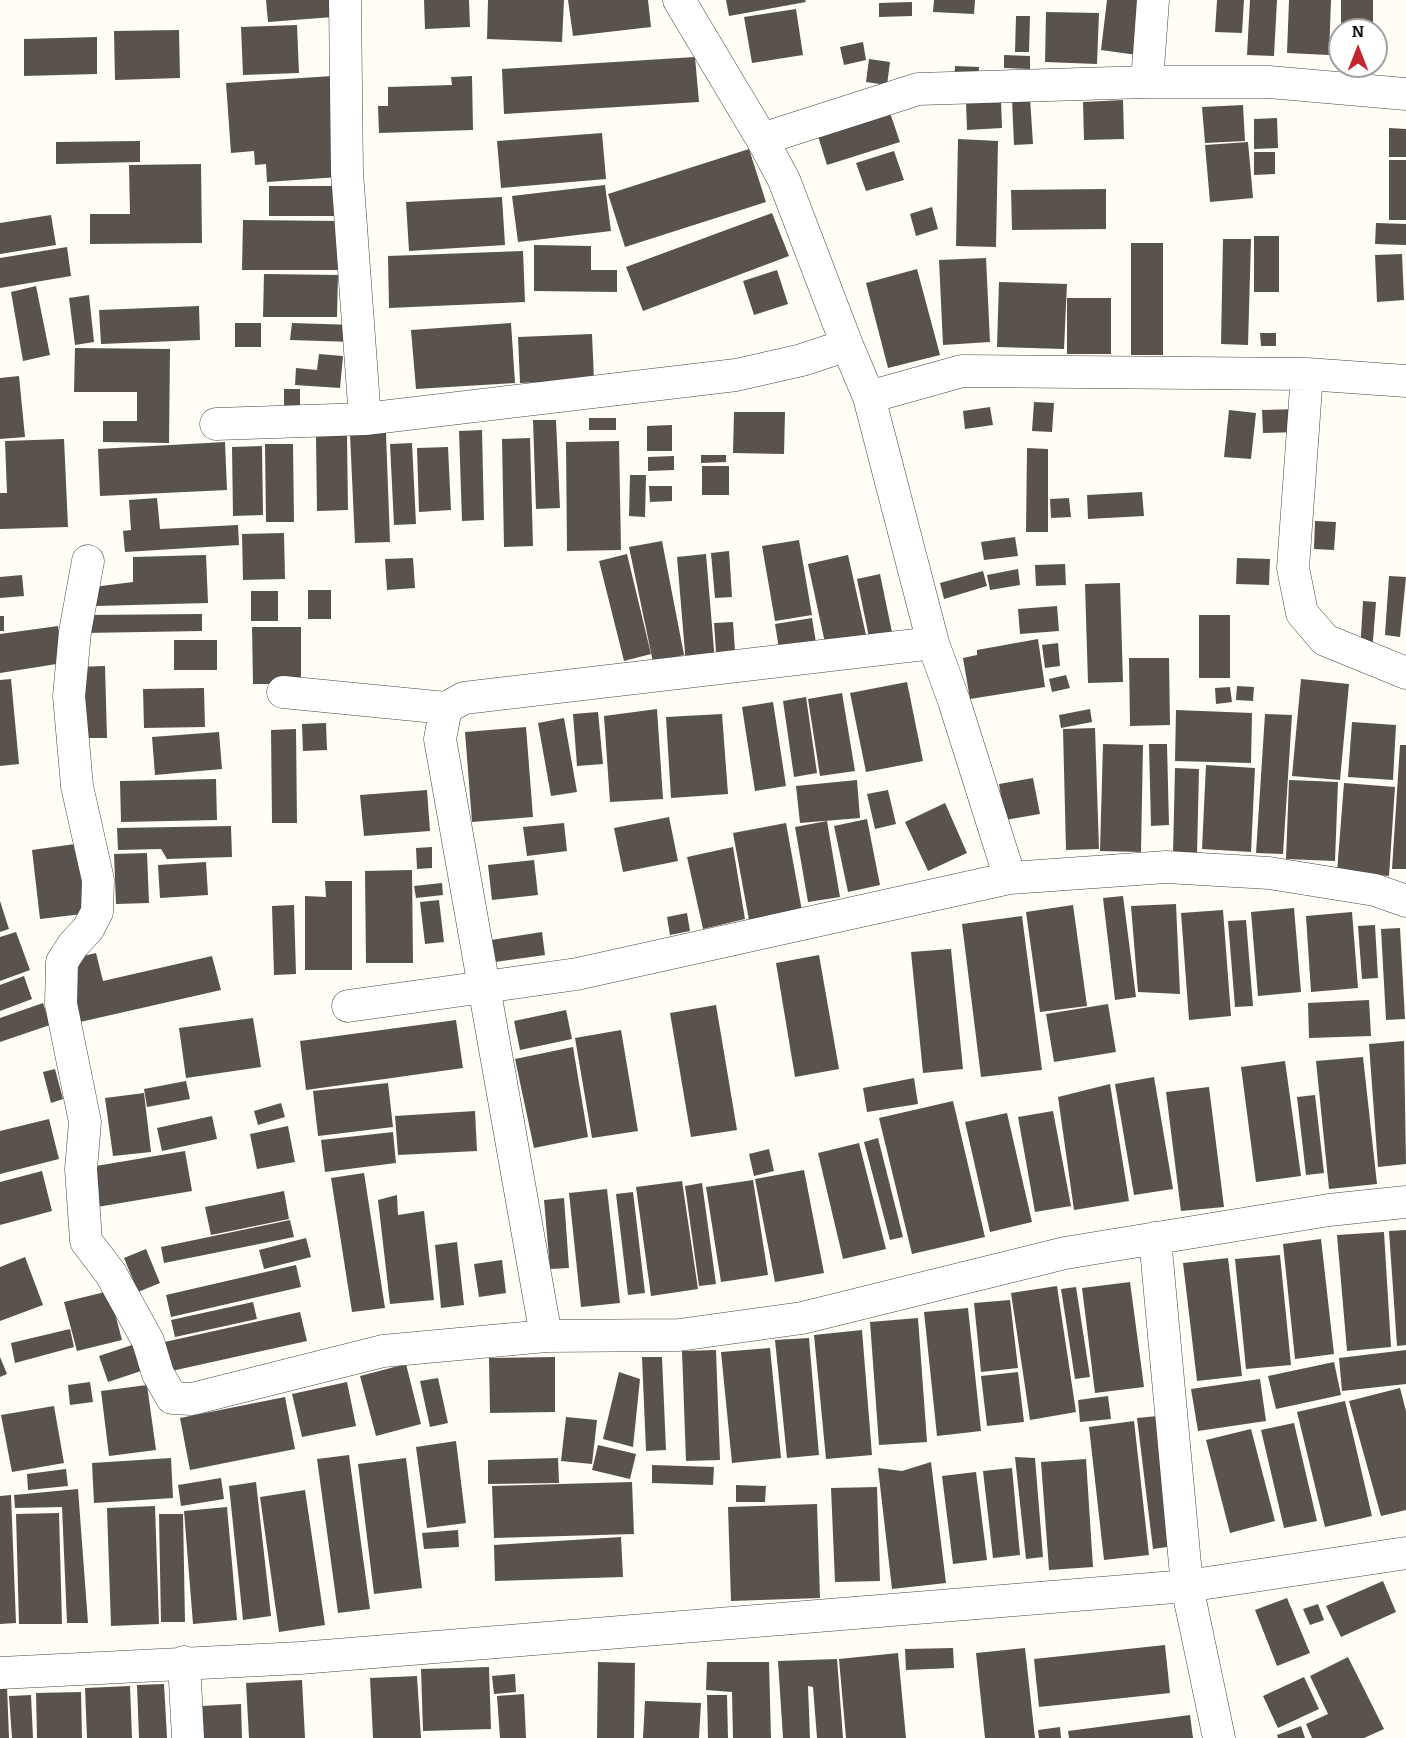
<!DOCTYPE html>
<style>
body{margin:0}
#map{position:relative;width:1406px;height:1738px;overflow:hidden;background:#fffdf5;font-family:Bitter,serif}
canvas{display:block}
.north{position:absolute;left:1328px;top:18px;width:60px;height:60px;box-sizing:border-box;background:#fff;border:2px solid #a0a0a0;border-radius:50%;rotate:0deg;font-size:16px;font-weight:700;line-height:24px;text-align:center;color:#111}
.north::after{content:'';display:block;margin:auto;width:21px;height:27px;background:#c4262e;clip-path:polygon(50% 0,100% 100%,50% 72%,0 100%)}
</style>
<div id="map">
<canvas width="1406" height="1738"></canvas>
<div class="north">N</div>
</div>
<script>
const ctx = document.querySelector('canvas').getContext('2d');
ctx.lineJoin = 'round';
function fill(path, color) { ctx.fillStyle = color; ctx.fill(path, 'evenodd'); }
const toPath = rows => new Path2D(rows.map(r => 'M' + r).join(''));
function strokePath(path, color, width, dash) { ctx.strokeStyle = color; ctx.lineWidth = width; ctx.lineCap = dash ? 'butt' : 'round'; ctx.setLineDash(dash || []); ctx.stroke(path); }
const building = toPath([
 [266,0,332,0,333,17,268,22],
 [424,0,469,0,470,27,425,29],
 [488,0,564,0,562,42,487,39],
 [568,0,648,0,651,27,573,36],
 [726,0,805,0,806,2,729,16],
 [934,0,975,0,974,14,933,12],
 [1107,0,1143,0,1137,55,1101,50],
 [1217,0,1244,0,1242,33,1215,32],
 [1250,0,1277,0,1274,56,1247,55],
 [1289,0,1331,0,1329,55,1287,53],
 [1341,0,1373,0,1373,30,1341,30],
 [912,2,912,16,879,17,879,3],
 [796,9,803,55,752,63,744,17],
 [1046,12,1099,13,1097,64,1045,62],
 [1016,16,1030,16,1029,52,1015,52],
 [297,25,299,73,243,75,241,27],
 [179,30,180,78,115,80,114,31],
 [97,37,97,74,24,76,24,39],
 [863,42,866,60,844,65,840,47],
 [1004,55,1030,56,1030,69,1004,68],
 [695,57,699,102,504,114,502,69],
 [869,59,890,62,887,85,866,82],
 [955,66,979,67,978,82,954,82],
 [332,76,339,177,267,182,266,164,255,165,254,151,231,153,226,83],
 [472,76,473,130,379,133,378,106,388,106,388,87,452,85,451,77],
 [1030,98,1033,144,1014,145,1012,99],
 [1001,100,1002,128,967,130,966,102],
 [1123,100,1124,139,1084,140,1083,102],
 [1243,105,1245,141,1205,143,1202,107],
 [889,110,900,142,827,165,817,133],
 [1277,118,1278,148,1254,149,1254,119],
 [1389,128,1406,129,1406,157,1389,157],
 [602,133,606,179,501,188,497,141],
 [958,139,998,141,996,247,956,246],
 [140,141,140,162,56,164,56,142],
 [1248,142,1253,198,1210,202,1205,145],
 [749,149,766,202,625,247,608,194],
 [894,151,904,180,866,191,856,163],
 [1254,152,1275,152,1275,174,1254,175],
 [1389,160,1406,160,1406,220,1389,220],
 [201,164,202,243,90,244,90,214,130,214,129,165],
 [605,185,611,231,518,242,512,196],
 [269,186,336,186,336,216,269,216],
 [1106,189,1106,229,1012,230,1011,190],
 [502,197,505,245,409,251,406,202],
 [932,207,938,229,916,236,910,214],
 [772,213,789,256,643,311,626,267],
 [51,215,56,245,0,254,0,223],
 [243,220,339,221,339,270,242,270],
 [1376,223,1406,224,1406,245,1375,244],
 [1254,236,1279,236,1279,292,1254,292],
 [1223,239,1251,239,1248,345,1221,344],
 [1131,243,1163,243,1163,355,1131,355],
 [534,245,591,246,591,270,617,270,617,292,534,291],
 [67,247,71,276,0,288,0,258],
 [523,251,525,302,389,308,388,256],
 [1402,254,1404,300,1377,302,1375,255],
 [986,258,990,342,943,345,939,260],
 [917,269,940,355,888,368,866,283],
 [777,270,788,304,754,315,743,281],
 [264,274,338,275,337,317,263,317],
 [999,282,1067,284,1064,349,997,347],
 [36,286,50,355,23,361,11,292],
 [89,295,94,342,75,345,69,298],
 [1067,298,1111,298,1111,354,1067,354],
 [199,306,200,340,101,344,99,310],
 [235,323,261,323,261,347,235,347],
 [292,323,354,325,354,342,290,340],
 [511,323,515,383,416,389,411,330],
 [1260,333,1276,333,1276,346,1261,346],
 [592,334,594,380,520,383,518,337],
 [75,348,170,349,169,443,103,442,103,421,137,421,137,392,74,392],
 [319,354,343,356,340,388,295,385,296,368,317,370],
 [19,376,25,437,0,439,0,378],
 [284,389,300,389,300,412,284,413],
 [1034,402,1054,403,1052,432,1032,431],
 [990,407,993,425,965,429,963,411],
 [1299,409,1299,432,1263,433,1262,410],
 [1229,410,1256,413,1251,459,1224,457],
 [734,412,785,412,784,454,733,453],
 [589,418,616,418,616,430,589,430],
 [533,420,556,420,560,508,536,509],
 [672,425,672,451,647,451,647,426],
 [482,430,484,520,462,521,459,431],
 [386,433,390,542,355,543,350,434],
 [347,435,348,510,317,511,316,436],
 [530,438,533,546,504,547,502,439],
 [64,439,68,527,0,529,0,493,7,493,5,441],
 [619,441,621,550,567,551,566,442],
 [225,442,227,490,100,496,98,449],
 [412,443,416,524,394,525,390,444],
 [265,444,293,444,294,522,266,522],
 [262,446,263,515,233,516,232,447],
 [448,447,451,510,419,512,417,448],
 [1027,448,1048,449,1048,532,1026,532],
 [701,455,726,455,726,462,701,463],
 [674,456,674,470,648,471,648,457],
 [702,466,729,466,729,495,702,495],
 [630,475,646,475,645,517,629,516],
 [649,486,672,486,672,501,650,502],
 [1142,492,1144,516,1088,519,1087,495],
 [157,498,160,529,238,525,239,545,125,552,123,531,131,530,129,500],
 [1069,498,1071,517,1051,518,1050,499],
 [1315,521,1336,522,1334,550,1314,549],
 [284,533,285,579,243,580,242,534],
 [1015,537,1018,556,984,560,981,542],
 [799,540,812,615,775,621,762,546],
 [662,541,684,655,653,662,629,547],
 [729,551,732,597,715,598,711,553],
 [627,554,651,654,624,661,599,561],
 [706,554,715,662,686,665,677,557],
 [206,555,208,603,96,606,93,587,133,582,133,557],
 [848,555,866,635,825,643,808,564],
 [413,558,415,588,387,590,385,559],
 [1237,558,1270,559,1269,585,1236,584],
 [1065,564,1066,585,1036,586,1035,565],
 [1018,569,1020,585,990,590,987,575],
 [983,571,987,586,944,599,940,583],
 [880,574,894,642,871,647,857,579],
 [22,575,24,596,0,598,0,577],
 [1389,576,1406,577,1400,637,1385,635],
 [1120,583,1123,682,1088,683,1085,584],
 [308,590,331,590,331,619,308,619],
 [251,591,278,591,278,621,251,621],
 [1363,601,1376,602,1372,653,1360,653],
 [1057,606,1059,631,1020,634,1018,609],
 [202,614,202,631,84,633,84,615],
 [1199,615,1230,615,1230,678,1199,678],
 [0,616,4,616,4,631,0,631],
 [812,618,817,649,780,655,775,624],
 [733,622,735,651,716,652,714,623],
 [58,626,63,663,0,673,0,634],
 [252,627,301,627,301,684,253,684],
 [1038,639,1045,687,970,699,963,658,977,655,977,650],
 [174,640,217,640,217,670,174,670],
 [1058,643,1060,666,1045,668,1042,645],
 [1129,658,1169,658,1170,725,1130,726],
 [105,666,107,738,77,738,75,667],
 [1066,675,1070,688,1052,692,1049,679],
 [11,679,19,764,0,766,0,680],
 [1301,679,1349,684,1340,780,1292,776],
 [907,682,923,761,866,772,850,693],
 [1237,686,1254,687,1253,701,1236,700],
 [1230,687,1232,702,1216,704,1215,688],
 [204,688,205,727,144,728,143,689],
 [842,693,855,771,820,776,808,699],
 [806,697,817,773,794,777,783,701],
 [773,702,786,786,755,791,742,707],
 [657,709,663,799,610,802,604,716],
 [1090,709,1092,722,1061,728,1059,715],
 [1176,710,1252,713,1251,763,1175,761],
 [598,712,603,764,577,766,573,714],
 [722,714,728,794,671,798,666,717],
 [1265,714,1292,715,1283,854,1256,853],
 [564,718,577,792,551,796,538,723],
 [1352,722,1396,725,1393,780,1348,777],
 [326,723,327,750,303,751,302,724],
 [526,727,533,817,472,822,465,732],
 [1095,728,1099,849,1066,850,1063,729],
 [296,729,297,823,272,823,271,730],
 [219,732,222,769,155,775,152,737],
 [1103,744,1143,745,1141,852,1100,851],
 [1149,744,1167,744,1169,825,1151,826],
 [1400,745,1406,745,1406,869,1392,869],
 [1206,765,1255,768,1251,852,1202,849],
 [1175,768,1199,769,1197,855,1173,854],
 [1033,778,1040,814,1005,820,999,784],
 [216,779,217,820,121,822,120,781],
 [857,780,860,818,800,823,796,786],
 [1289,780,1338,782,1335,861,1286,859],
 [1344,783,1395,787,1389,876,1337,872],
 [427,790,430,831,364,836,360,795],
 [888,790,896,824,875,829,867,794],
 [945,803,967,853,928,871,905,822],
 [669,817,678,861,623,872,614,828],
 [867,819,880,885,848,892,834,826],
 [827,821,840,897,808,902,795,827],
 [564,823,567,851,527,856,523,827],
 [786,823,802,911,749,920,733,833],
 [231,826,232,857,167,859,161,849,118,850,117,828],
 [82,843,91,913,40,919,32,850],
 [432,847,432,868,417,869,416,848],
 [733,847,745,919,703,929,687,857],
 [147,853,149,903,116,904,114,854],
 [534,860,538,895,492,900,488,865],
 [206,862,208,895,160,898,158,865],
 [412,870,413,963,366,963,365,871],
 [325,881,352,881,352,970,305,970,305,896,326,897],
 [442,883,443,895,416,898,414,886],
 [1123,896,1136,997,1115,1000,1103,898],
 [439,900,444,942,425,944,420,902],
 [0,901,9,929,0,932],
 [1176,904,1180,994,1138,992,1131,906],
 [294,905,296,974,274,975,272,906],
 [1073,905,1087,1006,1040,1012,1026,912],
 [1294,908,1301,992,1258,996,1251,912],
 [1223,910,1231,1016,1189,1020,1181,913],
 [1352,912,1358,988,1311,992,1306,916],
 [687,913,690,931,670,935,667,917],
 [1022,916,1042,1070,981,1077,962,924],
 [1246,920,1253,1006,1235,1007,1228,921],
 [1375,925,1378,978,1362,979,1358,926],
 [1400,928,1405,1019,1386,1020,1381,929],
 [16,932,30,970,0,981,0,937],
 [542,932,545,955,495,962,491,940],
 [951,949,963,1069,923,1073,911,952],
 [96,953,103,981,212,956,221,990,80,1022,66,960],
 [819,955,839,1069,795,1077,776,963],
 [24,976,32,999,0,1011,0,985],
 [1369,1000,1371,1036,1309,1038,1308,1003],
 [43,1003,50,1025,0,1042,0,1018],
 [1108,1004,1116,1052,1054,1062,1046,1014],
 [716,1005,737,1130,691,1137,670,1013],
 [566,1010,572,1039,520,1050,514,1021],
 [253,1018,261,1067,186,1078,179,1028],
 [456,1020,463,1068,306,1090,300,1041],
 [621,1030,638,1131,592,1138,575,1038],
 [1404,1041,1406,1164,1378,1167,1369,1044],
 [573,1047,588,1137,534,1148,515,1059],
 [1363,1057,1377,1184,1329,1189,1316,1061],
 [1285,1061,1301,1176,1256,1182,1241,1067],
 [55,1069,63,1099,51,1103,43,1072],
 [1154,1077,1173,1189,1134,1195,1115,1084],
 [914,1078,918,1104,867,1112,863,1088],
 [186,1081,190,1099,147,1107,144,1089],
 [388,1083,393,1127,318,1136,313,1091],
 [1110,1084,1129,1201,1074,1210,1058,1097],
 [1209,1087,1224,1207,1181,1211,1166,1092],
 [144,1093,151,1152,113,1156,105,1098],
 [1315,1095,1324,1173,1306,1175,1297,1097],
 [953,1101,985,1237,912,1254,879,1118],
 [281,1103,285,1117,258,1125,254,1111],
 [475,1111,477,1151,398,1155,395,1116],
 [1053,1111,1071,1206,1035,1212,1018,1117],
 [1007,1113,1032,1222,990,1232,965,1122],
 [212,1116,217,1139,162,1151,157,1128],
 [49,1119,59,1159,0,1174,0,1131],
 [288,1126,295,1162,257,1169,250,1134],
 [393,1132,396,1163,325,1172,321,1140],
 [878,1138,903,1237,890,1240,864,1142],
 [859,1143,886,1249,843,1259,818,1153],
 [769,1149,774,1171,754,1176,749,1154],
 [185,1151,192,1191,97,1207,90,1167],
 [804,1170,824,1273,775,1282,755,1179],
 [42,1171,52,1211,0,1225,0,1182],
 [364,1173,385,1308,352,1312,331,1178],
 [753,1180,768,1275,721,1282,706,1187],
 [682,1181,698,1289,651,1296,636,1187],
 [702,1183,716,1284,699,1286,685,1186],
 [607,1189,620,1303,581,1307,569,1193],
 [284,1191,289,1219,211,1235,205,1207],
 [633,1192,645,1293,628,1295,616,1194],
 [397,1195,398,1215,424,1211,434,1300,390,1304,378,1200],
 [564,1198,569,1268,550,1269,544,1200],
 [290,1220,294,1237,164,1263,161,1247],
 [1406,1230,1406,1345,1397,1346,1389,1231],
 [1384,1232,1391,1347,1347,1351,1337,1235],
 [306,1238,311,1257,264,1269,259,1250],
 [1321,1239,1334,1354,1295,1359,1283,1244],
 [457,1242,464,1305,441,1308,435,1245],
 [146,1249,160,1283,138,1292,124,1258],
 [1280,1255,1291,1365,1246,1369,1235,1259],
 [25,1257,43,1305,0,1321,0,1267],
 [1228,1258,1242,1376,1197,1381,1183,1263],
 [502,1260,506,1293,479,1297,474,1264],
 [296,1265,301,1287,171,1317,166,1295],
 [1130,1282,1144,1387,1095,1393,1082,1288],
 [1057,1286,1076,1412,1030,1420,1011,1293],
 [1076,1287,1090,1377,1075,1379,1061,1289],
 [109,1291,122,1340,77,1351,64,1302],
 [1010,1300,1018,1368,981,1372,974,1303],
 [253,1302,257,1319,175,1337,171,1320],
 [968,1308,981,1431,937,1436,924,1312],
 [300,1312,307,1341,167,1372,160,1343],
 [918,1318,927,1442,879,1445,870,1322],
 [70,1329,74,1347,15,1363,11,1343],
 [862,1330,872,1455,826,1459,814,1335],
 [809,1338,819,1455,787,1458,775,1340],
 [138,1343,147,1369,108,1382,99,1356],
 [770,1348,781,1458,732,1463,721,1352],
 [716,1350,720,1460,686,1461,682,1351],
 [1406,1350,1406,1384,1342,1391,1339,1358],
 [0,1357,7,1374,0,1377],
 [555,1357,555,1412,490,1413,489,1358],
 [642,1357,662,1357,666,1450,646,1451],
 [1334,1362,1341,1395,1276,1409,1268,1376],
 [406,1364,421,1424,376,1436,360,1376],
 [619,1372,640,1379,633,1447,603,1439],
 [1018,1372,1024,1422,987,1426,981,1376],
 [438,1378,448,1423,430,1427,420,1381],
 [1260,1379,1266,1421,1198,1431,1191,1389],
 [90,1382,93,1402,70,1405,68,1385],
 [347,1382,356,1426,302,1437,292,1394],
 [147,1385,156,1450,109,1456,101,1391],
 [1400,1388,1406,1411,1406,1510,1381,1516,1349,1401],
 [1108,1396,1111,1419,1080,1422,1078,1400],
 [285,1397,295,1449,190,1470,180,1418],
 [1345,1401,1372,1516,1325,1527,1297,1412],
 [54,1406,64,1463,12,1472,1,1415],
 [1158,1416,1174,1546,1153,1549,1137,1418],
 [566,1417,597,1420,592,1464,561,1461],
 [1134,1421,1149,1555,1104,1560,1089,1427],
 [1294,1423,1317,1521,1284,1528,1261,1430],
 [1251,1429,1275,1521,1230,1533,1206,1440],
 [456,1441,466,1523,427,1528,416,1447],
 [598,1445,636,1454,630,1479,592,1470],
 [349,1455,370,1609,338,1613,317,1459],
 [1015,1457,1035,1458,1043,1557,1026,1559],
 [171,1458,173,1498,94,1503,92,1463],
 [406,1458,422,1588,374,1594,358,1464],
 [558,1458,559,1483,488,1484,488,1460],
 [1086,1459,1093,1567,1049,1570,1041,1462],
 [931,1462,946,1583,892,1589,878,1468,902,1471],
 [652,1465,714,1467,713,1485,652,1483],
 [1012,1468,1020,1555,993,1558,983,1471],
 [66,1469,68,1486,28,1490,27,1474],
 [976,1472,987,1560,953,1564,942,1476],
 [221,1478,224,1499,181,1506,178,1485],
 [256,1482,271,1616,243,1620,229,1486],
 [632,1482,634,1534,494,1538,492,1486],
 [736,1485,766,1486,765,1502,736,1502],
 [877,1487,880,1581,835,1582,831,1488],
 [78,1489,88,1623,67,1623,62,1507,15,1508,14,1495],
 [305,1490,325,1625,279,1632,260,1497],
 [11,1495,16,1623,0,1624,0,1496],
 [817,1504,820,1598,731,1601,728,1507],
 [155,1506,159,1624,111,1626,107,1508],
 [227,1507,237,1620,193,1624,184,1511],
 [59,1513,62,1624,19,1624,16,1514],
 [159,1514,183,1514,185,1622,161,1622],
 [458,1530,459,1547,424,1549,422,1533],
 [621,1537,623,1577,495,1581,494,1545],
 [1383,1581,1396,1612,1341,1637,1326,1606],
 [1287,1598,1310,1653,1277,1666,1255,1610],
 [1318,1604,1324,1620,1310,1625,1303,1609],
 [1165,1645,1170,1693,1039,1707,1034,1659],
 [953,1648,954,1668,906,1670,905,1649],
 [1025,1648,1035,1738,985,1738,976,1653],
 [898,1653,906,1738,846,1738,839,1659],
 [1348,1657,1384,1729,1364,1738,1312,1738,1306,1724,1328,1714,1310,1676],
 [837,1659,843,1738,817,1738,813,1687,808,1686,810,1738,783,1738,778,1661],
 [598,1662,635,1663,634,1738,597,1738],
 [707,1662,769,1662,771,1738,733,1738,732,1692,706,1690],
 [489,1667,491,1729,423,1731,421,1669],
 [515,1674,516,1692,494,1694,492,1676],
 [417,1676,421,1738,373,1738,370,1678],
 [1304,1677,1319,1709,1278,1728,1263,1696],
 [302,1680,305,1738,249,1738,246,1683],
 [164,1684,167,1738,139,1738,137,1685],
 [7,1686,9,1738,0,1738,0,1687],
 [130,1686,132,1738,87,1738,85,1688],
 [81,1692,82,1738,37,1738,36,1693],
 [524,1694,526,1738,500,1738,497,1696],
 [31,1695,33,1738,12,1738,9,1696],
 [707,1695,727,1695,728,1738,708,1738],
 [645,1701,701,1703,699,1738,643,1738],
 [241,1704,242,1738,203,1738,202,1706],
 [1190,1715,1193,1738,1069,1738,1068,1731],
 [1301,1726,1305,1738,1278,1738,1277,1735],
 [1060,1727,1061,1738,1039,1738,1038,1730]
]);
const minor = toPath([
 [345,0,347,172,365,419],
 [679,0,762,139,784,180,847,345,869,397,933,643,954,701,1010,878],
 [1147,82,1153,0],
 [762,139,918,89,1147,82,1269,82,1406,94],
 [1307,374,1293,568,1302,613,1325,640,1406,673],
 [869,397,962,371,1307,374,1406,381],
 [216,424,365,419,736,375,802,360,847,345],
 [88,561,75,632,69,696,77,786,98,880,97,912,88,929,73,945,62,962,61,1004,85,1122,81,1169,86,1241,111,1274,148,1341,158,1374,172,1398,192,1399,383,1351,546,1336,679,1335,802,1318,1065,1253,1329,1210,1406,1202],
 [283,692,446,708],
 [348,1006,577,974,1010,878,1166,867,1269,873,1375,890,1406,901],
 [1155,1238,1187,1586,1219,1738],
 [546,1336,440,739,446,708,464,698,933,643],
 [184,1662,188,1738],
 [0,1673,300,1658,1187,1586,1406,1553]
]);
fill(building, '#5a524d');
strokePath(minor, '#444', 33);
strokePath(minor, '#fff', 32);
</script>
